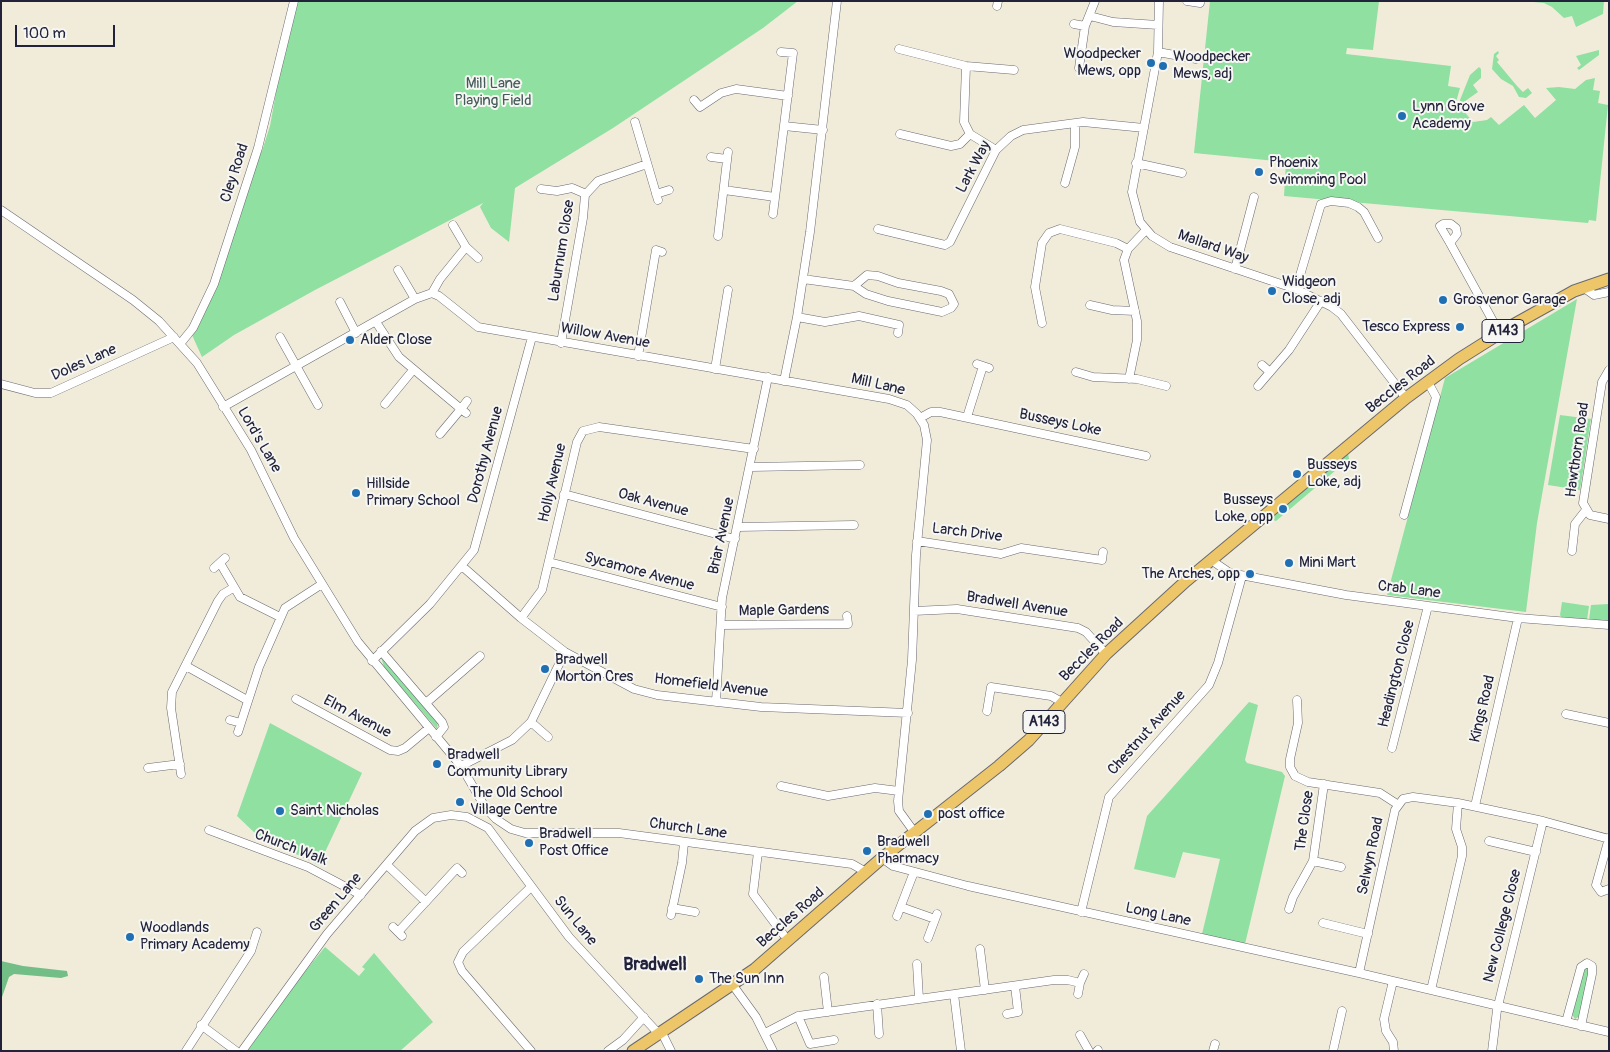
<!DOCTYPE html>
<style>
body{margin:0}
#map{position:relative;width:1610px;height:1052px;overflow:hidden;background:#f1ecd9;font-family:Pangolin,sans-serif}
canvas{display:block}
.frame{position:absolute;inset:0;border:2px solid #22223b;pointer-events:none}
.scale{position:absolute;left:15px;top:25px;width:100px;height:22px;box-sizing:border-box;border:2px solid #22223b;border-top:0;padding-left:6px;font-size:15px;line-height:18px;white-space:nowrap;color:#22223b;-webkit-text-stroke:4px #f6f6f2;paint-order:stroke}
</style>
<div id="map">
<canvas width="1610" height="1052"></canvas>
<div class="frame"></div>
<div class="scale">100 m</div>
</div>
<script>
const ctx = document.querySelector('canvas').getContext('2d');
ctx.lineJoin = 'round';
function fill(path, color) { ctx.fillStyle = color; ctx.fill(path, 'evenodd'); }
const toPath = rows => new Path2D(rows.map(r => 'M' + r).join(''));
function strokePath(path, color, width, dash) { ctx.strokeStyle = color; ctx.lineWidth = width; ctx.lineCap = dash ? 'butt' : 'round'; ctx.setLineDash(dash || []); ctx.stroke(path); }
function drawText(font, color, halo, rows, align = 'center') {
  ctx.font = font + ' Pangolin,sans-serif'; ctx.lineWidth = 4; ctx.setLineDash([]); ctx.textBaseline = 'middle'; ctx.strokeStyle = halo; ctx.fillStyle = color; for (const [text, x, y, turn = 0] of rows) {
    ctx.save(); ctx.translate(x, y); ctx.rotate((+turn || 0) * Math.PI / 180); ctx.textAlign = isNaN(turn) ? turn : align; if (halo) ctx.strokeText(text, 0, 0); ctx.fillText(text, 0, 0); ctx.restore();
  }
}
const green = toPath([
 [297,1,798,1,763,28,613,128,515,188,509,242,491,228,480,207,483,203,315,290,234,335,202,357,192,335,258,156,262,151,270,126,282,59],
 [1210,1,1379,1,1373,50,1347,48,1346,54,1451,66,1448,86,1460,88,1456,102,1473,122,1487,120,1491,117,1499,125,1524,105,1535,118,1556,100,1546,88,1559,87,1575,89,1586,80,1595,78,1593,90,1600,91,1598,103,1608,105,1596,221,1589,220,1588,223,1284,196,1286,162,1194,153],
 [1523,1,1604,1,1603,14,1576,27,1572,16,1564,18,1552,7,1544,3],
 [1599,50,1599,55,1579,70,1577,68,1581,65,1576,56],
 [1498,51,1499,53,1496,56,1499,60,1497,62,1517,86,1523,92,1528,88,1532,93,1526,98,1519,97,1513,86,1501,79,1492,69,1494,54],
 [1479,67,1481,69,1481,78,1473,85,1478,92,1461,104,1460,100,1470,75],
 [1577,299,1537,523,1526,612,1387,595,1445,378],
 [1560,415,1591,419,1580,490,1548,485],
 [1348,453,1349,459,1276,521,1270,519],
 [1562,602,1589,606,1587,620,1563,619,1560,615],
 [1609,604,1609,622,1589,620,1591,605],
 [381,657,438,722,437,729,384,667],
 [1249,702,1258,705,1245,760,1247,763,1282,772,1285,776,1245,944,1202,934,1220,859,1183,852,1175,878,1134,869,1147,816],
 [270,723,362,773,319,865,258,836,237,816],
 [325,947,359,976,365,969,362,967,374,953,433,1022,400,1051,247,1051,270,1014],
 [1584,967,1590,967,1580,1016,1575,1019,1571,1013]
]);
const forest = toPath([
 [1,961,23,966,67,971,68,976,61,978,14,974,9,977,1,1000]
]);
const minor = toPath([
 [1159,1,1158,52,1132,192,1140,222,1152,236,1170,247,1296,289,1332,307,1341,314,1406,398],
 [1187,1,1200,3],
 [997,6,998,1],
 [1090,16,1113,22,1158,25],
 [1074,24,1085,26],
 [899,49,966,66,1014,70],
 [1158,52,1196,59],
 [966,66,964,122,970,134,996,150],
 [1079,68,1085,26,1095,1],
 [694,100,700,107,721,93,736,89,788,96],
 [635,122,658,200],
 [784,126,823,130],
 [900,134,951,146,960,144,970,134],
 [711,157,727,159],
 [1136,163,1182,173],
 [1065,183,1075,147,1075,123],
 [541,189,557,191,572,188,586,194],
 [724,190,775,197],
 [656,194,669,190],
 [1,210,133,300,159,321,197,363,251,450,294,538,358,642,461,766,485,807,496,819,511,829,525,833,619,833,852,864,866,872],
 [773,214,793,53,781,52],
 [453,225,466,247,478,258],
 [878,229,945,245,950,242,996,150,1011,136,1023,130,1083,122,1144,128],
 [718,236,728,152],
 [1450,243,1457,234,1456,228,1451,224,1443,224,1440,226,1450,243,1500,334],
 [1235,269,1254,197],
 [398,270,415,299],
 [803,279,854,286,866,294,888,301,942,312,951,308,954,304,949,294,941,291,898,283,878,276,867,275,854,286],
 [1586,286,1587,290,1594,295,1609,292],
 [1296,289,1321,204,1331,201,1349,203,1358,207,1364,212,1378,238],
 [432,293,439,296,478,327,889,399,907,405,917,414,924,425,927,440,916,555,912,660,898,801,899,811,915,833],
 [432,293,440,279,466,247],
 [340,302,356,333],
 [1090,305,1112,310,1135,311],
 [797,317,825,322,859,316,899,325,898,333],
 [376,322,399,357,461,409,440,434],
 [1042,323,1035,287,1042,243,1049,233,1060,229,1116,243,1128,249],
 [280,337,318,405],
 [561,343,583,218,585,195,598,181,647,164],
 [180,344,193,328,214,284,258,148,294,1],
 [638,356,656,250,662,252],
 [977,364,989,368],
 [1262,365,1270,372],
 [715,369,728,290],
 [1609,370,1602,382,1583,503,1590,515,1609,519],
 [1076,372,1093,377,1137,379,1166,386],
 [1129,379,1137,340,1137,321,1124,260,1128,249,1146,230],
 [784,381,797,317,810,232,837,1],
 [1,384,35,393,51,393,174,337],
 [1258,386,1289,350,1321,301],
 [385,404,413,370],
 [223,407,415,299,432,293],
 [466,413,461,409,467,401],
 [967,417,983,366],
 [920,418,931,412,940,412,1146,456],
 [751,467,860,465],
 [564,494,735,539],
 [1404,515,1436,397,1428,382],
 [738,527,854,525],
 [917,541,995,553,1001,554,1021,548,1102,560,1103,552],
 [1572,551,1575,524,1586,510],
 [1211,560,1230,573,1346,595,1518,618,1609,625],
 [549,562,722,607],
 [220,563,240,597,280,617],
 [463,567,521,618,565,652,634,689,657,695,761,707,908,713],
 [214,568,225,558],
 [914,611,957,609,1078,628,1086,632,1106,654],
 [521,618,542,590,577,442,583,431,599,427,754,449],
 [721,625,848,624,847,616],
 [381,651,442,722,444,727,436,737],
 [372,661,430,604,474,550,532,337],
 [186,666,247,700],
 [296,699,390,750,398,751,405,748,429,728],
 [1297,700,1298,723,1290,759,1290,767,1295,776,1308,782,1380,793,1397,804],
 [716,702,722,598,768,377],
 [426,703,480,656],
 [987,711,991,687,1051,696,1062,702],
 [1566,714,1609,723],
 [230,720,241,723],
 [531,722,548,737],
 [238,732,259,667,285,608,322,584],
 [1392,748,1428,606],
 [461,766,512,740,531,722,565,652],
 [148,768,180,764],
 [181,774,171,708,172,692,218,601,223,594,233,588],
 [781,786,828,796,875,788,899,791],
 [1475,806,1518,618],
 [209,830,308,867,361,895],
 [1609,838,1596,885,1601,892,1609,889],
 [1489,841,1536,852],
 [758,852,753,894,783,934],
 [882,858,893,866,968,886,1359,973,1609,1032],
 [1313,861,1341,867],
 [387,865,426,902],
 [901,907,935,919],
 [672,908,695,912],
 [1289,909,1293,897,1313,861,1324,784],
 [1081,912,1109,797,1209,685,1218,663,1242,576],
 [671,915,682,863,684,843],
 [897,916,914,872],
 [1323,923,1368,934],
 [393,927,402,936],
 [398,932,457,868,462,873],
 [928,938,937,914],
 [980,949,985,990],
 [917,964,919,999],
 [1359,973,1395,810,1403,799,1413,797,1458,803,1543,821],
 [824,977,828,1012],
 [1393,981,1384,1019,1386,1031,1393,1042,1394,1051],
 [732,984,756,1017,773,1051],
 [1431,990,1462,856,1462,847,1456,829,1458,803],
 [954,994,961,1051],
 [1078,994,1080,983],
 [877,1004,879,1034],
 [1007,1014,1018,1012,1015,986],
 [798,1016,810,1044,834,1040],
 [1566,1022,1581,967,1587,963,1592,966,1592,974,1581,1026],
 [201,1025,236,1051],
 [661,1031,671,1051],
 [765,1033,798,1016,1054,980,1068,980,1080,983,1084,974],
 [1080,1035,1089,1051],
 [186,1051,251,951,257,932],
 [242,1051,327,934,415,831,433,818,451,815,467,817,488,828,569,937,658,1033],
 [531,1051,462,971,458,962,463,952,531,887],
 [608,1051,623,1040,644,1017],
 [1097,1051,1098,1050],
 [1213,1051,1215,1044],
 [1333,1051,1342,1011],
 [1492,1051,1497,1010,1543,821,1609,839]
]);
const highway = toPath([
 [633,1051,755,969,882,858,999,766,1029,740,1106,654,1186,581,1406,398,1459,359,1513,325,1574,291,1609,279]
]);
const markers = [
 [1151,63,5,"#1f6fb2"],
 [1163,66,5,"#1f6fb2"],
 [1402,116,5,"#1f6fb2"],
 [1259,172,5,"#1f6fb2"],
 [1272,291,5,"#1f6fb2"],
 [1443,300,5,"#1f6fb2"],
 [1460,327,5,"#1f6fb2"],
 [350,340,5,"#1f6fb2"],
 [1297,474,5,"#1f6fb2"],
 [356,493,5,"#1f6fb2"],
 [1283,509,5,"#1f6fb2"],
 [1289,563,5,"#1f6fb2"],
 [1250,574,5,"#1f6fb2"],
 [545,669,5,"#1f6fb2"],
 [437,764,5,"#1f6fb2"],
 [460,802,5,"#1f6fb2"],
 [280,811,5,"#1f6fb2"],
 [928,814,5,"#1f6fb2"],
 [529,843,5,"#1f6fb2"],
 [867,851,5,"#1f6fb2"],
 [130,937,5,"#1f6fb2"],
 [699,979,5,"#1f6fb2"]
];
const shields = [
 [1503,331,42],
 [1044,722,42]
];
const shieldNames = [
 ["A143",1503,331],
 ["A143",1044,722]
];
const poiNames = [
 ["Woodpecker",1141,54,"right"],
 ["Mews, opp",1141,71,"right"],
 ["Woodpecker",1173,57],
 ["Mews, adj",1173,74],
 ["Lynn Grove",1412,107],
 ["Academy",1412,124],
 ["Phoenix",1269,163],
 ["Swimming Pool",1269,180],
 ["Widgeon",1282,282],
 ["Close, adj",1282,299],
 ["Grosvenor Garage",1453,300],
 ["Tesco Express",1450,327,"right"],
 ["Alder Close",360,340],
 ["Busseys",1307,465],
 ["Loke, adj",1307,482],
 ["Hillside",366,484],
 ["Primary School",366,501],
 ["Busseys",1273,500,"right"],
 ["Loke, opp",1273,517,"right"],
 ["Mini Mart",1299,563],
 ["The Arches, opp",1240,574,"right"],
 ["Bradwell",555,660],
 ["Morton Cres",555,677],
 ["Bradwell",447,755],
 ["Community Library",447,772],
 ["The Old School",470,793],
 ["Village Centre",470,810],
 ["Saint Nicholas",290,811],
 ["post office",938,814],
 ["Bradwell",539,834],
 ["Post Office",539,851],
 ["Bradwell",877,842],
 ["Pharmacy",877,859],
 ["Woodlands",140,928],
 ["Primary Academy",140,945],
 ["The Sun Inn",709,979]
];
const parkNames = [
 ["Mill Lane",493,84],
 ["Playing Field",493,101]
];
const streetNames = [
 ["Lark Way",974,167,-62],
 ["Cley Road",235,173,-72],
 ["Mallard Way",1213,247,19],
 ["Laburnum Close",562,251,-81],
 ["Willow Avenue",605,336,10],
 ["Doles Lane",84,363,-24],
 ["Mill Lane",878,385,13],
 ["Beccles Road",1401,385,-38],
 ["Busseys Loke",1060,423,12],
 ["Lord's Lane",259,440,60],
 ["Hawthorn Road",1578,450,-82],
 ["Dorothy Avenue",486,455,-75],
 ["Holly Avenue",553,483,-77],
 ["Oak Avenue",653,503,15],
 ["Larch Drive",967,533,7],
 ["Briar Avenue",722,536,-78],
 ["Sycamore Avenue",639,572,15],
 ["Crab Lane",1409,590,7],
 ["Bradwell Avenue",1017,605,9],
 ["Maple Gardens",784,611,-1],
 ["Beccles Road",1092,650,-45],
 ["Headington Close",1397,674,-76],
 ["Homefield Avenue",711,686,7],
 ["Kings Road",1483,709,-77],
 ["Elm Avenue",357,717,28],
 ["Chestnut Avenue",1147,733,-48],
 ["The Close",1305,821,-82],
 ["Church Lane",688,829,8],
 ["Church Walk",291,848,21],
 ["Selwyn Road",1371,856,-78],
 ["Green Lane",336,903,-50],
 ["Long Lane",1158,915,12],
 ["Beccles Road",791,918,-41],
 ["Sun Lane",575,921,51],
 ["New College Close",1503,926,-76]
];
const quarterNames = [
 ["Bradwell",655,965]
];
fill(green, '#8fe0a1');
fill(forest, '#73be87');
strokePath(minor, '#6a6972', 9);
strokePath(highway, '#6a6972', 13);
strokePath(minor, '#fff', 8);
strokePath(highway, '#ecc669', 11);
for (const [x, y, r, color] of markers) { const dot = new Path2D(); dot.arc(x, y, r, 0, 2 * Math.PI); ctx.fillStyle = color; ctx.fill(dot); strokePath(dot, '#f6f6f2', 2); }
for (const [x, y, w] of shields) { const box = new Path2D(); box.roundRect(x - w / 2, y - 11.5, w, 23, 4); ctx.fillStyle = '#f6f6f2'; ctx.fill(box); strokePath(box, '#22223b', 1); }
drawText('bold 14px', '#22223b', null, shieldNames);
drawText('15px', '#22223b', '#f6f6f2', poiNames, 'left');
drawText('15px', '#435b5a', '#f6f6f2', parkNames);
drawText('15px', '#22223b', '#f6f6f2', streetNames);
drawText('bold 18px', '#22223b', '#f6f6f2', quarterNames);
</script>
